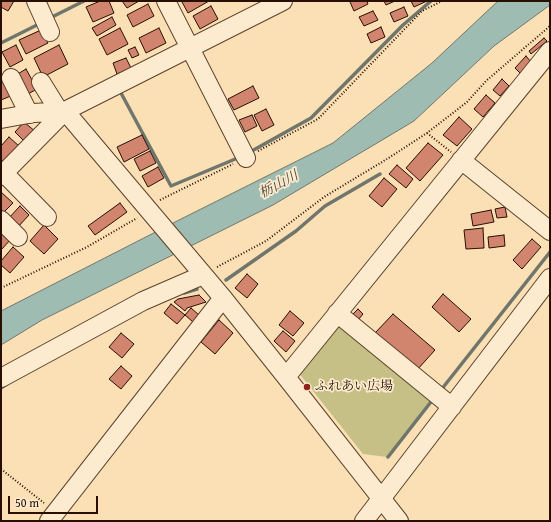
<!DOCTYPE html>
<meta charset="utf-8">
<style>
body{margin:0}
#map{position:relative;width:551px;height:522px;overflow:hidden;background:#fae0b4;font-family:"Gentium Book Plus",serif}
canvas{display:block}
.frame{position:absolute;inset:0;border:2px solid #290e02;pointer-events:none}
.scale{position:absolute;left:8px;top:496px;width:90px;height:18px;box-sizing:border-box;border:2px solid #290e02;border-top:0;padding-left:5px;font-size:12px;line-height:14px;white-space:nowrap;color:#290e02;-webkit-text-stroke:3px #fcebce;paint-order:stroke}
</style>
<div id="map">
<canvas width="551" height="522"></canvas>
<div class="frame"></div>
<div class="scale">50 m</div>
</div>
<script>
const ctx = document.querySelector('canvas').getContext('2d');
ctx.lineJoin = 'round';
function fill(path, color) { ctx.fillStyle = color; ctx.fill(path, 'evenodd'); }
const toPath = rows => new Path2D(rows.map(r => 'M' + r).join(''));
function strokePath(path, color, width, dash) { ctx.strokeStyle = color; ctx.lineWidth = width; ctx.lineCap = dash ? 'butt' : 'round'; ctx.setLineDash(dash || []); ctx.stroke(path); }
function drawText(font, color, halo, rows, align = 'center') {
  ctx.font = font + ' "Gentium Book Plus","Noto Serif JP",serif'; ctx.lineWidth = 3.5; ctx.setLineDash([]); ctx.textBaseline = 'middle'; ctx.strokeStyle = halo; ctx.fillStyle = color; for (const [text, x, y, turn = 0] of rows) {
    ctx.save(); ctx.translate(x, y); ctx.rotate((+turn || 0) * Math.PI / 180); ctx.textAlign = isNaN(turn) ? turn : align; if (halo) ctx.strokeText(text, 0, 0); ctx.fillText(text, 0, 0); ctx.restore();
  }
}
const green = toPath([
 [341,318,435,397,387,457,363,454,298,372]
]);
const water = toPath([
 [498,1,550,1,550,5,494,46,414,121,273,205,42,320,1,345,1,311,183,218,333,143,432,63,498,1]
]);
const stream = toPath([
 [50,18,84,1],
 [1,43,41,23],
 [121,93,171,186,240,157],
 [250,152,311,118,403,25,431,1],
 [226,280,296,231,325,206,380,174],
 [184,293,197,289],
 [1,388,8,383],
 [441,390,550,252],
 [388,457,434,398]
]);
const building = toPath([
 [1,1,14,1,8,11,1,7,1,1],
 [100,1,109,1,114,13,93,22,86,7,100,1],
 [122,1,139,1,127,8,122,1],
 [183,1,209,1,188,13,182,2,183,1],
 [351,1,367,1,368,4,354,11,350,2,351,1],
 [384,1,395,1,386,5,384,1],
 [411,1,427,1,414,7,411,1],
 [148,4,154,16,133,27,127,15,148,4],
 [211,6,218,19,200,29,193,16,211,6],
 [404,7,408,16,394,22,390,13,404,7],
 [373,11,378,20,364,26,359,17,373,11],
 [112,17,116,25,97,36,92,28,112,17],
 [381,27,385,37,371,43,367,34,381,27],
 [120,28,128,44,107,55,99,39,120,28],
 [159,28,166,43,146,53,139,38,159,28],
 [41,30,48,43,26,54,19,40,41,30],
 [544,38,547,41,531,54,529,51,544,38],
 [16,45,23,60,10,67,2,52,16,45],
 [59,45,68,64,43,77,34,58,59,45],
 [135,47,139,55,132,58,128,50,135,47],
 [526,56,531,62,520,73,515,68,526,56],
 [126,58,131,68,117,74,113,63,126,58],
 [26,69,37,89,28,94,16,75,26,69],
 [502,79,509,86,500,96,493,90,502,79],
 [6,80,13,95,1,100,1,82,6,80],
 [253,86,259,98,234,110,228,99,253,86],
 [486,95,495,103,483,117,474,109,486,95],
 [266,109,274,125,262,131,254,115,266,109],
 [252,115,257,126,245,132,239,120,252,115],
 [459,117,472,129,457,146,443,135,459,117],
 [24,122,36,132,26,143,15,132,24,122],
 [142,135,149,149,124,162,117,147,142,135],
 [9,137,20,147,5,163,1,160,1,146,9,137],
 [428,143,443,155,420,181,406,168,428,143],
 [150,151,156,163,140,171,134,159,150,151],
 [397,165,413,179,406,188,389,174,397,165],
 [158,167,164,178,148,187,142,176,158,167],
 [384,178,397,189,382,207,369,196,384,178],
 [1,192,13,203,4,212,1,210,1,192],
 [120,203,127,212,95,235,88,226,120,203],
 [20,206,29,215,17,228,8,219,20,206],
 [505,207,507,217,497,218,495,209,505,207],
 [491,210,494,222,473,226,471,214,491,210],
 [44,225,58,239,44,254,30,241,44,225],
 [1,228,12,238,1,250,1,228],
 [483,228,484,248,466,249,464,230,483,228],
 [504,235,505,246,489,248,488,237,504,235],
 [532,239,541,247,522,269,513,260,532,239],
 [13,247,24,257,10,273,1,265,1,261,13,247],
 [247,274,258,284,247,298,235,288,247,274],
 [443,294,471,319,459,332,432,307,443,294],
 [199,295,206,302,187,308,185,311,174,302,178,299,199,295],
 [171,304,185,315,177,324,164,313,171,304],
 [191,308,199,315,193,322,185,315,191,308],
 [358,309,363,314,358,320,352,315,358,309],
 [290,311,304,323,293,336,279,325,290,311],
 [393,314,435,350,417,370,375,333,393,314],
 [219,320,233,333,215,354,201,342,219,320],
 [283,331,295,341,286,352,274,341,283,331],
 [121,333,134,344,122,358,109,347,121,333],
 [121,366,132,376,121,389,109,379,121,366]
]);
const path = toPath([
 [427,133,451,152],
 [258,151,318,119,422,11,442,1],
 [160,200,233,164],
 [217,267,266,241,324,197,387,159,427,133,467,102,486,81,550,26],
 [1,288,87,247,137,218],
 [1,469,44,503]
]);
const minor = toPath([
 [36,1,50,32],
 [166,1,246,158],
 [11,78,26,108,30,114],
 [41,82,59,111],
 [65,111,223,298,286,377,399,521],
 [1,119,34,113,65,111],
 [461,160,550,231],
 [4,173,47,217],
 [1,176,65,111,283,1],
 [1,220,18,237],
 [337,313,452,407],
 [286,377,550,51],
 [1,378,143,301,203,275],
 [49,521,223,298],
 [364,521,381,499,550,278]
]);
const markers = [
 [307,387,4,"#8f2418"]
];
const poiNames = [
 ["ふれあい広場",315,387]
];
const waterNames = [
 ["栃山川",279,185,-28]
];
fill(green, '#c6c087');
fill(water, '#9fbcb2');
strokePath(water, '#70766c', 1);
strokePath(stream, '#70766c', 3.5);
fill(building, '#d1856f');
strokePath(building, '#290e02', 1);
strokePath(minor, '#5d422e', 20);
strokePath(path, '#290e02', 2, [1, 2]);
strokePath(minor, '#fcebce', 18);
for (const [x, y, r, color] of markers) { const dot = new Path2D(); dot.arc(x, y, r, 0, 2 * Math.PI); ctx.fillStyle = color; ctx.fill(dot); strokePath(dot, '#fcebce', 1.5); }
drawText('13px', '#290e02', '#fcebce', poiNames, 'left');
drawText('italic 14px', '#524b40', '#fcebce', waterNames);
</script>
